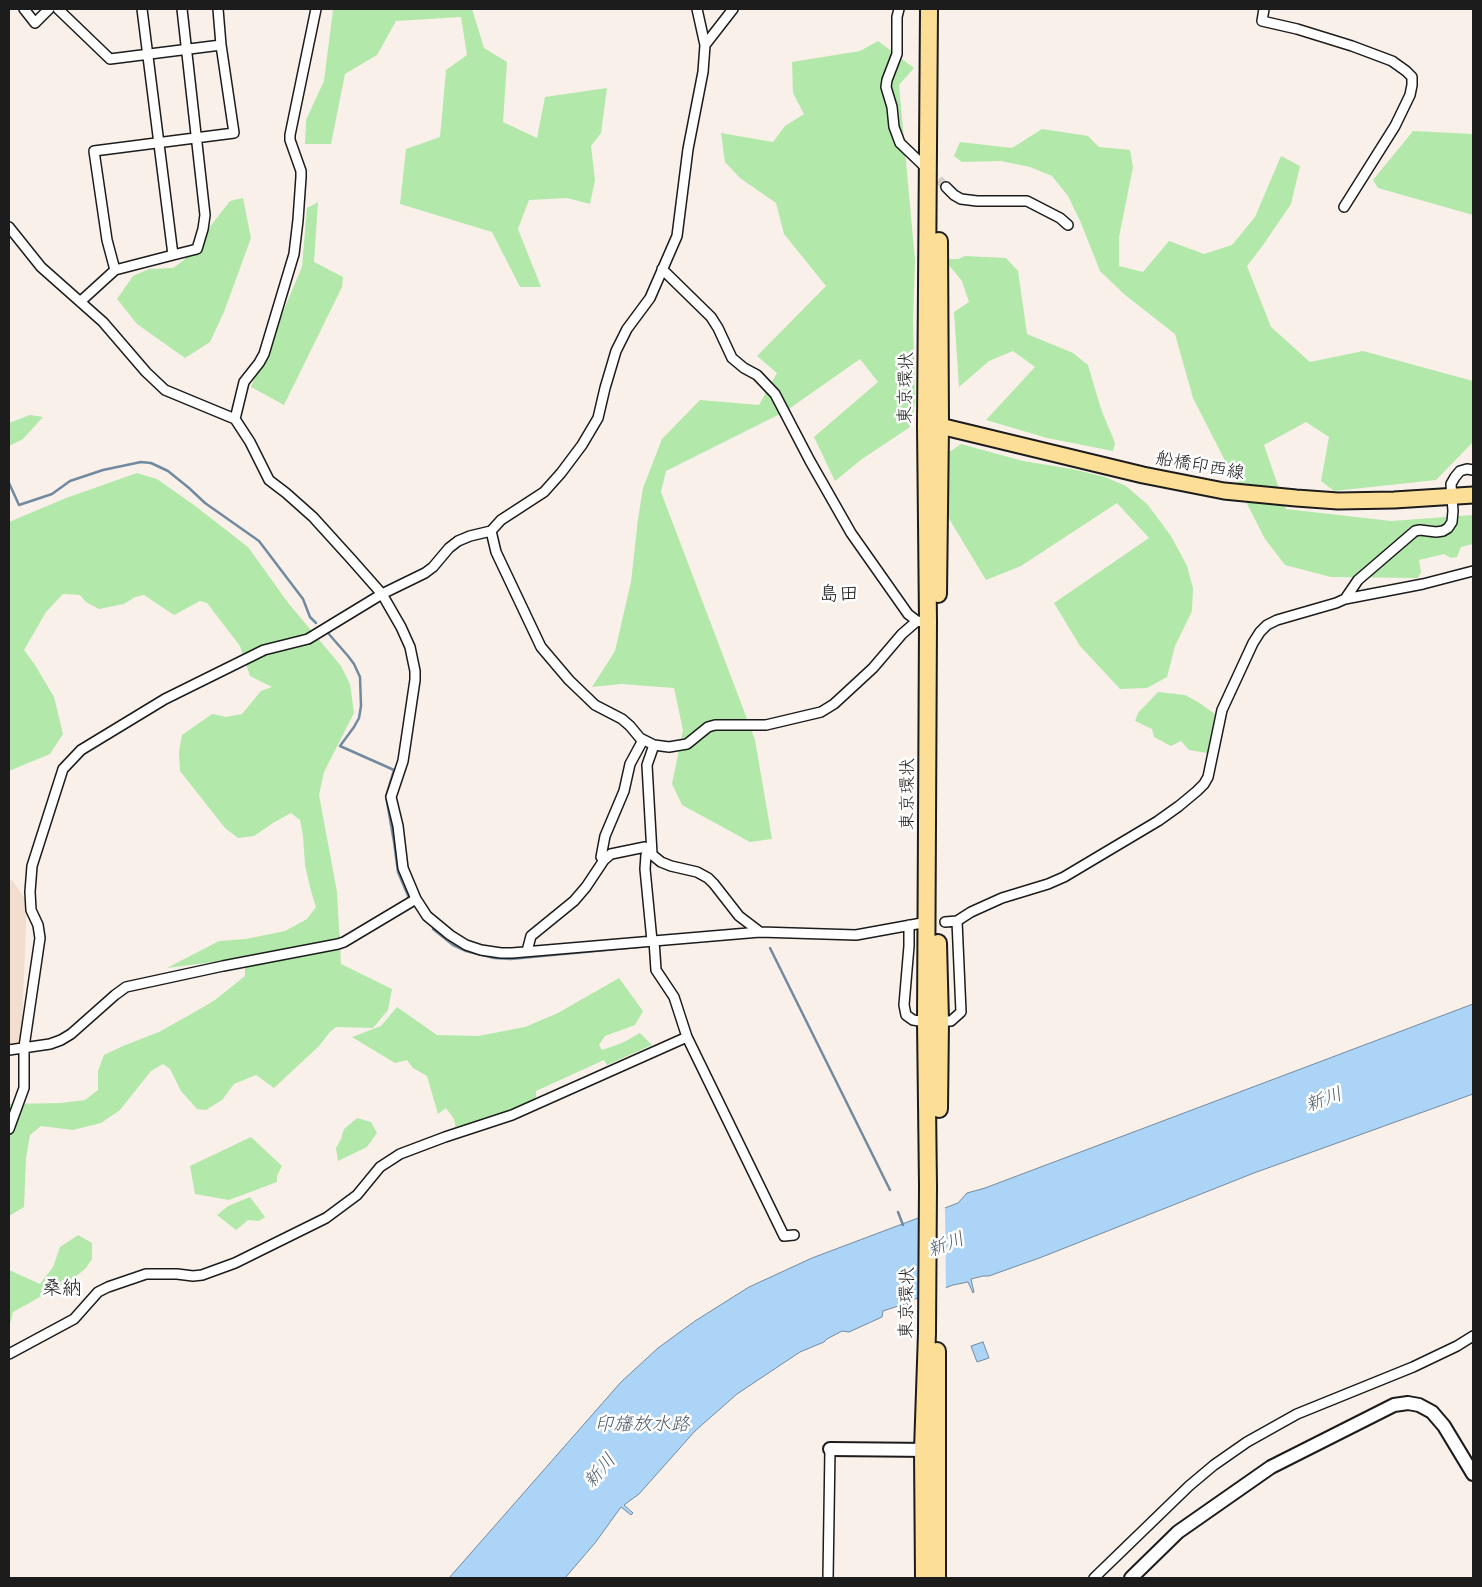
<!DOCTYPE html>
<meta charset="utf-8">
<style>
body{margin:0}
#map{position:relative;width:1482px;height:1587px;overflow:hidden;background:#f9f0e9;font-family:Delius,sans-serif}
canvas{display:block}
.frame{position:absolute;inset:0;border:10px solid #1c1c1c;pointer-events:none}
</style>
<div id="map">
<canvas width="1482" height="1587"></canvas>
<div class="frame"></div>
</div>
<script>
const ctx = document.querySelector('canvas').getContext('2d');
ctx.lineJoin = 'round';
function fill(path, color) { ctx.fillStyle = color; ctx.fill(path, 'evenodd'); }
const toPath = rows => new Path2D(rows.map(r => 'M' + r).join(''));
function strokePath(path, color, width, dash) { ctx.strokeStyle = color; ctx.lineWidth = width; ctx.lineCap = dash ? 'butt' : 'round'; ctx.setLineDash(dash || []); ctx.stroke(path); }
function drawText(font, color, halo, rows, align = 'center') {
  ctx.font = font + ' Delius,"Klee One",sans-serif'; ctx.lineWidth = 5; ctx.setLineDash([]); ctx.textBaseline = 'middle'; ctx.strokeStyle = halo; ctx.fillStyle = color; for (const [text, x, y, turn = 0] of rows) {
    ctx.save(); ctx.translate(x, y); ctx.rotate((+turn || 0) * Math.PI / 180); ctx.textAlign = isNaN(turn) ? turn : align; if (halo) ctx.strokeText(text, 0, 0); ctx.fillText(text, 0, 0); ctx.restore();
  }
}
const built = toPath([
 [9,880,13,881,27,902,21,1046,9,1046]
]);
const green = toPath([
 [336,9,472,9,484,48,507,62,503,122,537,138,545,97,607,88,601,133,591,146,595,180,590,204,567,198,529,200,518,229,541,287,520,287,492,232,400,204,406,149,440,137,446,70,467,55,461,17,396,21,377,55,345,74,331,144,305,144,306,120,324,81,333,10],
 [878,41,914,68,899,85,915,260,913,322,915,403,910,427,862,459,835,481,814,437,878,382,860,359,786,411,666,471,661,492,755,740,772,839,750,842,682,805,672,784,683,730,674,688,621,684,592,687,615,651,631,582,638,519,643,488,662,439,700,400,759,405,777,373,757,356,826,286,784,234,776,203,740,178,725,162,721,133,773,142,785,126,804,114,793,93,792,62,860,51],
 [1042,129,1088,136,1099,147,1130,150,1133,167,1119,237,1119,266,1143,272,1169,241,1204,254,1232,245,1255,217,1281,156,1300,166,1291,204,1261,248,1247,266,1271,327,1310,362,1363,351,1473,381,1473,442,1436,480,1334,491,1321,481,1329,437,1306,422,1264,445,1286,509,1391,521,1473,515,1473,544,1461,547,1457,557,1451,558,1444,554,1419,560,1421,572,1418,578,1331,577,1285,565,1265,539,1193,398,1175,334,1125,295,1100,271,1081,223,1068,196,1052,176,1030,167,1001,161,962,162,954,156,960,142,1012,148],
 [1413,131,1473,134,1473,215,1378,188,1373,180],
 [243,198,251,238,224,312,210,342,185,358,137,324,117,299,133,276,149,269,173,268,184,260,230,201],
 [318,202,314,262,343,277,342,287,284,405,251,387,302,267,307,208],
 [965,256,1006,258,1018,271,1027,334,1073,353,1088,365,1101,409,1115,443,1113,451,1047,438,986,420,1035,367,1013,351,989,361,959,387,954,312,969,302,962,281,948,264,948,259,958,259],
 [30,415,43,417,23,439,9,446,9,423],
 [961,444,1023,461,1072,469,1105,477,1126,486,1148,505,1171,536,1187,566,1193,588,1192,611,1175,646,1167,677,1147,688,1120,689,1080,646,1054,603,1149,538,1117,503,1021,566,986,580,948,517,948,453],
 [137,473,157,479,194,505,248,547,289,604,341,666,350,684,354,713,324,772,319,795,337,892,341,964,392,989,388,1010,373,1028,336,1027,330,1032,319,1046,274,1088,256,1075,234,1084,222,1100,206,1110,197,1109,181,1091,170,1069,163,1064,151,1071,120,1110,101,1123,73,1130,41,1126,30,1135,26,1158,24,1207,9,1216,10,1157,9,1155,9,1104,61,1103,85,1100,98,1090,98,1071,104,1055,123,1046,159,1032,200,1009,215,1000,245,976,245,958,167,968,219,941,246,939,285,931,307,919,316,907,311,891,305,865,303,836,300,820,291,813,273,823,254,836,238,838,225,828,180,771,179,752,182,735,212,714,226,717,242,714,261,691,272,687,250,676,240,646,207,603,200,601,174,615,144,595,135,597,124,604,99,609,86,602,80,595,63,594,46,612,24,650,35,665,54,697,63,734,50,754,9,771,9,522,66,498],
 [1158,692,1185,695,1198,702,1215,714,1207,753,1189,750,1181,741,1171,746,1154,737,1152,729,1135,721,1138,713],
 [619,978,643,1011,635,1025,605,1036,599,1045,602,1050,622,1043,640,1033,652,1045,607,1065,604,1060,536,1091,536,1100,486,1120,456,1129,454,1119,446,1108,438,1114,427,1076,413,1068,407,1060,395,1063,352,1037,381,1026,397,1007,437,1035,478,1036,525,1027,558,1013],
 [357,1118,371,1122,377,1133,367,1147,338,1161,336,1148,341,1139,344,1129],
 [251,1137,282,1166,277,1176,277,1182,229,1200,195,1194,190,1166],
 [250,1197,265,1217,259,1221,248,1220,236,1230,217,1215,228,1206],
 [78,1235,92,1243,92,1259,86,1268,74,1278,13,1312,9,1328,9,1270,40,1284,53,1267,60,1247]
]);
const water = toPath([
 [1473,1004,1473,1094,1254,1173,1042,1257,989,1276,983,1276,971,1279,974,1292,973,1293,968,1282,953,1285,910,1301,914,1319,907,1303,883,1311,882,1317,849,1332,842,1331,827,1339,824,1342,800,1352,737,1394,695,1431,639,1494,624,1505,633,1513,631,1515,621,1507,595,1543,565,1578,449,1578,621,1382,658,1348,695,1321,749,1287,812,1258,958,1203,967,1193,985,1188,1473,1004],
 [983,1342,989,1358,977,1362,971,1346,983,1342]
]);
const pier = toPath([
 [945,1204,946,1291,920,1300,920,1213]
]);
const stream = toPath([
 [9,483,19,505,52,494,70,481,103,470,141,462,151,463,168,471,189,488,205,503,259,541,303,599,310,617,316,623],
 [328,633,348,656,354,664,360,677,361,706,359,718,354,727,340,746,394,770,386,796,394,842,398,872,409,898],
 [433,929,453,945,466,951,494,958,511,959,638,947],
 [770,948,890,1190],
 [898,1212,903,1225]
]);
const streetTunnel = toPath([
 [929,170,946,187]
]);
const street = toPath([
 [24,9,35,23,49,9],
 [58,9,110,59,221,45,234,133,94,151,107,240,115,270],
 [218,9,221,45],
 [899,9,897,17,897,54,887,80,886,87,892,107,894,127,900,143,923,165],
 [1264,9,1262,21,1297,29,1352,46,1392,61,1406,71,1412,77,1412,85,1410,95,1395,126,1344,207],
 [705,45,733,9],
 [946,187,954,195,961,199,977,201,1027,201,1060,218,1068,225],
 [9,227,41,267,103,322,146,372,165,390,235,419,250,442,269,480,286,493,313,517,352,560,382,594,401,627,410,647,415,671,415,680,403,761,391,797,398,826,403,868,416,899,427,916,450,935,466,945,481,950,501,953,512,953,760,932,856,935,922,923],
 [173,255,197,249,203,229,205,215,182,9],
 [662,269,711,317,718,328,732,358,744,368,757,375,775,394,810,461,851,533,908,614,917,621,923,622],
 [81,301,115,270,173,255,142,9],
 [235,419,244,382,259,363,264,354,294,254,298,220,301,177,301,171,290,140,290,135,316,9],
 [491,531,496,552,541,647,569,680,595,705,622,719,630,726,640,738,654,745,669,747,687,744,708,727,715,725,766,725,821,712,834,704,873,668,902,634,917,621],
 [1345,599,1358,580,1415,531,1420,530,1436,532,1443,531,1448,528,1452,522,1453,511,1451,484,1455,477,1460,471,1467,469,1473,470],
 [648,851,646,855,645,869,652,941],
 [652,854,647,765,654,745],
 [604,860,601,857,605,836,624,791,630,764,643,740],
 [945,922,957,921,971,912,1002,898,1048,884,1064,877,1158,821,1179,806,1197,791,1204,784,1208,777,1222,710,1253,643,1260,632,1267,625,1277,620,1336,603,1345,599,1423,584,1473,571],
 [909,925,909,946,904,1005,906,1015,913,1020,926,1022],
 [654,940,656,970,674,997,687,1037,784,1236,794,1235],
 [527,951,531,936,574,901,586,887,604,860,611,854,645,847,650,853,661,862,671,866,697,872,708,878,714,884,739,916,760,932],
 [940,1021,951,1021,961,1012,957,921],
 [9,1050,50,1044,61,1040,71,1034,115,995,126,987,223,966,338,944,344,942,416,899],
 [9,1129,24,1088,24,1047,40,938,38,925,31,910,30,892,32,866,63,769,81,750,165,699,264,650,308,639,382,594,425,573,433,567,449,548,458,541,470,536,491,531,501,520,544,492,561,473,582,445,598,418,605,388,616,351,627,329,650,298,677,236,688,149,703,72,705,45,697,9],
 [9,1354,74,1319,98,1292,108,1287,146,1274,177,1274,193,1276,202,1275,235,1263,326,1218,357,1195,380,1167,400,1154,445,1137,512,1115,687,1037],
 [828,1578,830,1449],
 [1094,1578,1189,1486,1214,1465,1247,1442,1297,1414,1413,1367,1457,1346,1473,1336]
]);
const secondary = toPath([
 [830,1449,931,1450],
 [1131,1578,1178,1532,1271,1467,1394,1405,1408,1403,1419,1405,1432,1412,1444,1426,1473,1474]
]);
const primary = toPath([
 [928,425,940,426,1143,475,1224,491,1296,498,1338,501,1394,500,1473,495]
]);
const highway = toPath([
 [938,594,940,426,939,241],
 [938,943,940,1021,939,1109],
 [924,1578,923,1450,927,1333,928,1186,926,1022,928,622,926,425,929,9],
 [937,1578,937,1351]
]);
const streetNames = [
 ["東京環状",906,388,-89],
 ["船橋印西線",1200,466,10],
 ["東京環状",908,794,-90],
 ["東京環状",907,1303,-89]
];
const waterNames = [
 ["新川",1324,1100,-20],
 ["新川",946,1245,-21],
 ["印旛放水路",642,1425],
 ["新川",600,1471,-49]
];
const quarterNames = [
 ["島田",839,594],
 ["桑納",62,1288]
];
fill(built, '#f1dece');
fill(green, '#b2e8aa');
fill(water, '#acd4f6');
strokePath(water, '#728a9f', 1);
fill(pier, '#f9f0e9');
strokePath(stream, '#728a9f', 2.5);
strokePath(streetTunnel, '#d8d0ca', 9, [9, 4.5]);
strokePath(street, '#1c1c1c', 12);
strokePath(secondary, '#1c1c1c', 16);
strokePath(primary, '#1c1c1c', 19);
strokePath(highway, '#1c1c1c', 20);
strokePath(street, '#fff', 9);
strokePath(secondary, '#fff', 12);
strokePath(primary, '#fcde96', 15);
strokePath(highway, '#fcde96', 16);
drawText('18px', '#1c1c1c', '#fff', streetNames);
drawText('italic 19px', '#4e5c68', '#fff', waterNames);
drawText('20px', '#1c1c1c', '#fff', quarterNames);
</script>
